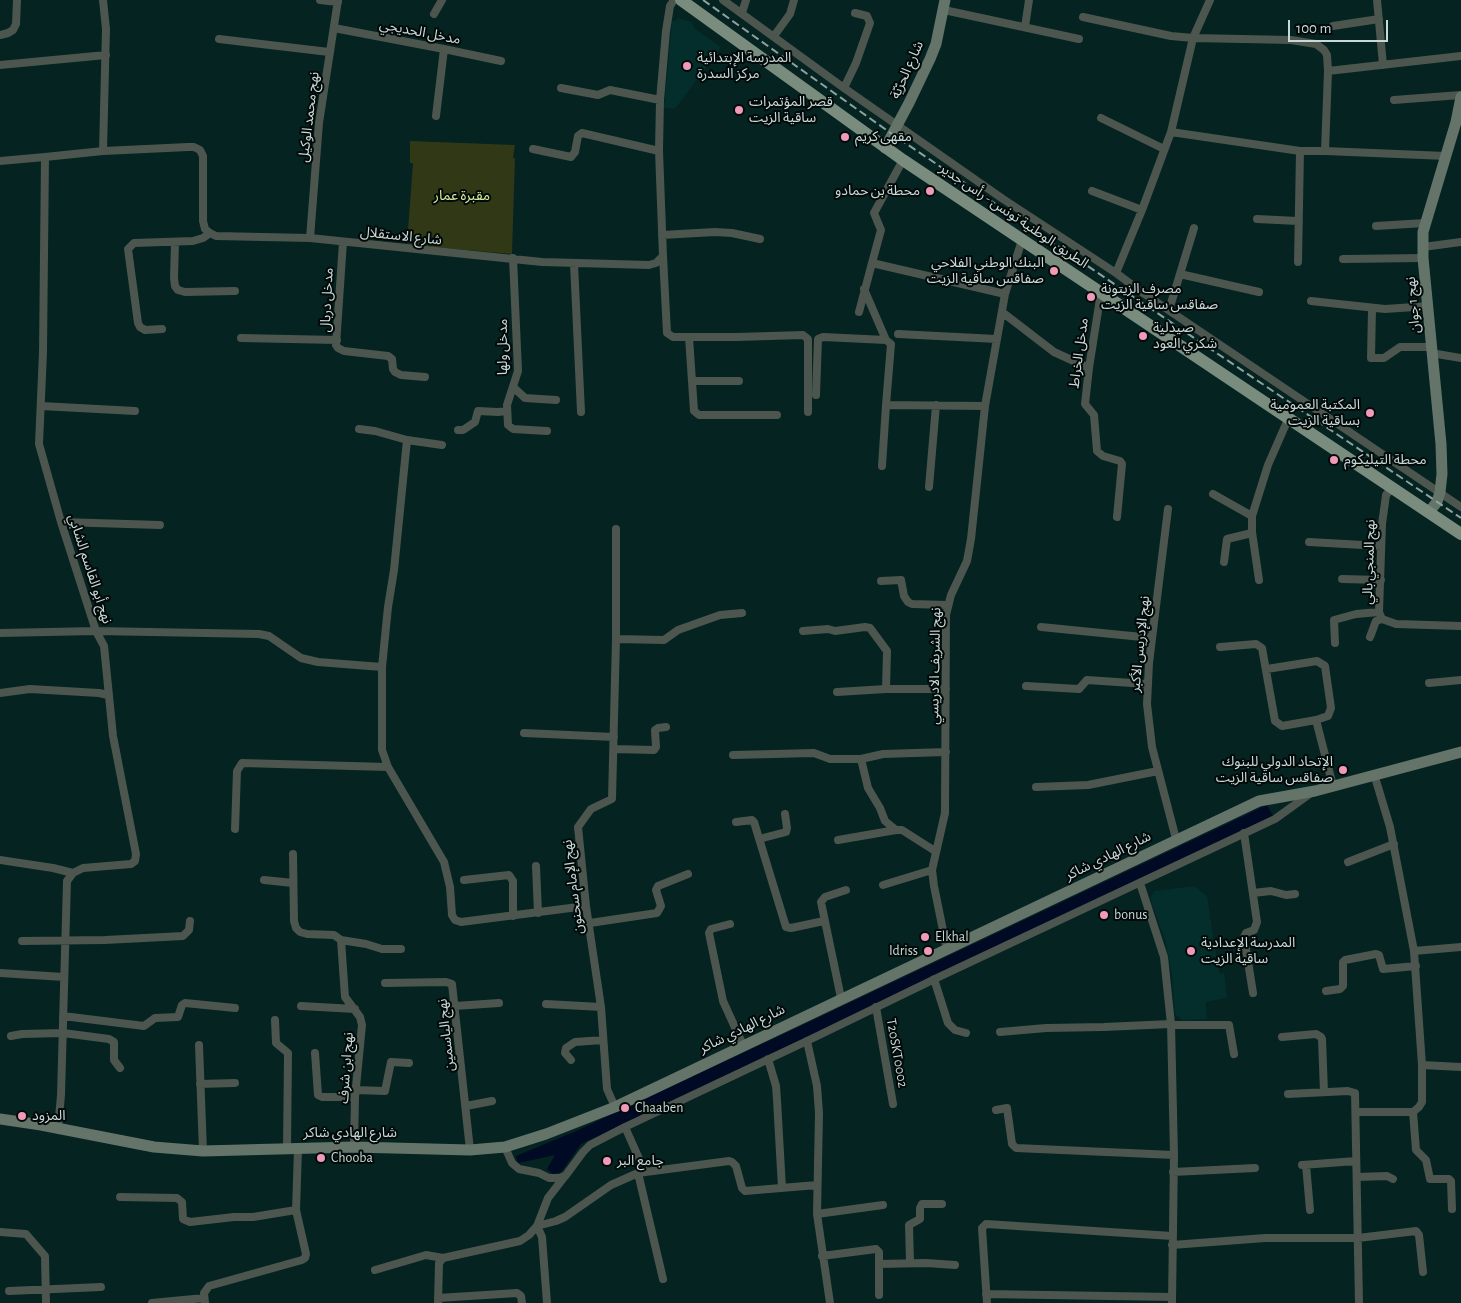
<!DOCTYPE html>
<meta charset="utf-8">
<style>
body{margin:0}
#map{position:relative;width:1461px;height:1303px;overflow:hidden;background:#042321;font-family:"Alegreya Sans",sans-serif}
canvas{display:block}
.scale{position:absolute;left:1288px;top:20px;width:100px;height:22px;box-sizing:border-box;border:2px solid #c9d9d7;border-top:0;padding-left:6px;font-size:15px;line-height:18px;white-space:nowrap;color:#c9d9d7;-webkit-text-stroke:4px #020a09;paint-order:stroke}
</style>
<div id="map">
<canvas width="1461" height="1303"></canvas>
<div class="scale">100 m</div>
</div>
<script>
const ctx = document.querySelector('canvas').getContext('2d');
ctx.lineJoin = 'round';
function fill(path, color) { ctx.fillStyle = color; ctx.fill(path, 'evenodd'); }
const toPath = rows => new Path2D(rows.map(r => 'M' + r).join(''));
function strokePath(path, color, width, dash) { ctx.strokeStyle = color; ctx.lineWidth = width; ctx.lineCap = dash ? 'butt' : 'round'; ctx.setLineDash(dash || []); ctx.stroke(path); }
function drawText(font, color, halo, rows, align = 'center') {
  ctx.font = font + ' "Alegreya Sans","Noto Sans Arabic",sans-serif'; ctx.lineWidth = 4; ctx.setLineDash([]); ctx.textBaseline = 'middle'; ctx.strokeStyle = halo; ctx.fillStyle = color; for (const [text, x, y, turn = 0] of rows) {
    ctx.save(); ctx.translate(x, y); ctx.rotate((+turn || 0) * Math.PI / 180); ctx.textAlign = isNaN(turn) ? turn : align; if (halo) ctx.strokeText(text, 0, 0); ctx.fillText(text, 0, 0); ctx.restore();
  }
}
const built = toPath([
 [678,18,692,22,694,28,721,47,675,109,664,108,672,21,675,21],
 [1194,886,1207,896,1217,961,1220,974,1224,973,1227,998,1206,1002,1207,1019,1182,1020,1175,1014,1172,974,1165,940,1150,898,1154,891]
]);
const green = toPath([
 [410,141,515,145,513,158,515,158,512,254,432,247,407,243,413,163,410,163]
]);
const water = toPath([
 [1267,805,1273,816,581,1144,561,1172,553,1174,547,1169,555,1155,518,1163,516,1156,574,1132,788,1032]
]);
const street = toPath([
 [103,0,106,29,103,151,188,147,194,147,200,150,203,156,203,221,205,229,210,233,216,236,310,238,542,262,649,265,656,263,663,256,659,151,660,100,666,31,670,6,674,0],
 [320,0,338,2],
 [723,0,844,88,1003,199,1116,273,1143,293,1461,507],
 [1377,0,1383,65],
 [944,10,1079,39],
 [742,13,746,0],
 [434,14,442,0],
 [1083,17,1171,36,1193,38,1291,40,1316,44,1324,50,1327,55,1328,71,1461,56],
 [1333,26,1379,19],
 [1025,27,1029,0],
 [334,28,444,49,501,61],
 [0,35,8,33,13,30,16,24,17,0],
 [774,36,790,14,794,0],
 [219,39,329,52],
 [0,65,106,55],
 [561,88,598,95,610,90,660,100],
 [844,88,856,63,870,23,867,16,855,13],
 [1394,100,1461,95],
 [436,116,444,49],
 [1101,118,1164,149],
 [1171,132,1300,151,1325,151,1328,71],
 [533,149,571,157,575,152,578,136,582,133,659,151],
 [1325,151,1446,156],
 [45,157,103,151],
 [0,161,45,157,43,352,39,444,61,522,96,631,104,646,113,736,136,854,135,861,131,864,83,868,73,873,67,881,61,1095,58,1129],
 [1092,191,1142,210],
 [1257,219,1298,221],
 [1376,226,1425,223],
 [662,235,715,232,732,233,760,239],
 [310,238,319,123,338,0],
 [175,242,174,278,175,286,178,290,185,292,235,291],
 [343,242,336,345,338,348,344,351,388,356,392,359,393,369,395,372,401,375,425,377],
 [1423,247,1461,242],
 [663,256,667,333,673,337,737,337,803,335,808,339,808,412],
 [513,258,518,371,507,405,508,425,513,429,547,431],
 [1343,259,1423,258],
 [1298,262,1300,151],
 [872,263,881,230,874,213,903,160],
 [574,264,581,412],
 [1116,273,1142,210,1171,132,1193,38,1210,0],
 [1180,274,1259,292],
 [864,289,886,340],
 [1101,292,1089,368,1085,404,1094,415,1097,451,1103,456,1120,461,1122,464,1117,517],
 [1311,301,1385,309,1429,306],
 [1372,309,1371,358,1384,358,1400,347,1431,347],
 [1169,310,1194,228],
 [859,312,872,263,1005,294],
 [1002,312,1054,352,1089,368],
 [162,329,145,330,140,327,138,323,128,249,134,243,193,241,203,238,210,233],
 [898,334,997,339],
 [689,337,694,411,699,415,777,415],
 [241,338,337,340],
 [1431,353,1461,358],
 [692,381,739,381],
 [513,387,525,398,556,400],
 [816,395,818,339,823,337,886,340,891,344,886,405],
 [41,406,135,411],
 [359,429,375,431,407,440,394,570,388,607,382,667,382,750,388,767,444,862,450,887,452,915,455,920,461,922,586,906],
 [458,430,463,430,475,422,478,411,498,412,507,411],
 [407,440,442,445],
 [882,466,886,405,985,406],
 [929,487,936,405],
 [1393,487,1386,495,1382,524,1379,612,1382,619,1396,624,1461,626],
 [1213,494,1252,516],
 [1168,509,1149,663,1147,704,1152,747,1176,839],
 [61,522,160,525],
 [1309,542,1381,546],
 [1224,562,1227,539,1252,533],
 [1342,579,1381,580],
 [1259,580,1252,532,1252,516,1268,465,1289,417],
 [881,581,901,580,904,596,908,602,912,604,948,605],
 [1041,627,1152,638],
 [803,631,828,629,835,631,865,627,870,628,887,651,886,689],
 [0,633,96,631,259,634,269,636,301,658,318,662,382,667],
 [1370,637,1376,621,1382,619],
 [616,639,664,640,678,630,720,615,742,613],
 [1335,643,1334,620,1356,614,1379,612],
 [1220,647,1256,644,1262,648,1275,721,1282,726,1316,720,1328,716,1331,708,1325,666,1317,661,1267,669],
 [1429,683,1461,680],
 [1026,686,1079,689,1087,680,1147,684],
 [837,692,886,689,946,689],
 [0,693,30,689,99,693,108,695],
 [1316,720,1333,786],
 [524,733,614,737],
 [614,749,654,750,656,747,655,730,658,728,666,727],
 [733,755,814,753,830,759,861,759,883,754,946,752],
 [861,759,868,788,880,808,885,821,896,830],
 [1036,787,1088,785,1158,771],
 [736,822,752,820,754,822,786,927,791,928,824,921],
 [235,829,237,771,242,763,388,767],
 [1244,833,1257,922,1254,930,1246,933,1244,937,1253,993],
 [759,839,786,832,787,828,785,814],
 [838,840,896,830,902,830,935,851],
 [293,854,294,921,296,928,300,932,307,934,334,935,341,940,345,997,360,1017,362,1025,355,1097,354,1147],
 [0,860,53,868,73,873],
 [1348,862,1394,844],
 [536,866,538,913],
 [264,880,293,883],
 [464,880,509,875,513,881,513,916],
 [1140,883,1164,957,1171,1024,1174,1155,1172,1303],
 [883,885,932,870],
 [1253,893,1271,891,1286,895,1295,894],
 [590,923,657,913,661,906,656,890,658,886,688,874],
 [730,924,711,929,709,933,723,1001,743,1045],
 [341,940,366,944,382,949,401,949],
 [22,941,105,940,183,936,189,930,190,921],
 [947,950,934,886,932,870,945,813,946,615,951,595,967,561,971,539,985,406,1005,294,1022,240],
 [1414,951,1461,947],
 [0,973,64,977],
 [934,979,948,1023,955,1030,966,1033],
 [385,983,446,982,452,984,470,1150],
 [1326,991,1340,989,1343,986,1343,962,1345,960,1376,954,1379,955,1383,969,1416,966],
 [841,998,821,902,825,897,846,890],
 [546,1004,601,1007],
 [301,1006,355,1009],
 [455,1006,499,1003],
 [876,1007,893,1104],
 [63,1016,144,1026,155,1018,178,1017,182,1005,185,1003,235,1008],
 [275,1020,276,1043,288,1053,287,1149],
 [1171,1025,1229,1025,1234,1054],
 [1000,1032,1046,1028,1104,1027,1171,1024],
 [11,1036,22,1034,63,1033,109,1039,114,1042,114,1060,120,1068],
 [1282,1037,1316,1034,1321,1037,1322,1039,1324,1092],
 [807,1041,817,1086,819,1113,817,1214,830,1303],
 [199,1045,203,1151],
 [315,1053,318,1095,322,1097,355,1097],
 [768,1059,776,1086,777,1100,782,1188],
 [571,1060,565,1053,566,1048,575,1042,603,1040],
 [1422,1065,1461,1067],
 [200,1084,235,1083],
 [356,1090,385,1091,391,1062,409,1063],
 [1288,1094,1348,1091,1355,1093,1359,1303],
 [466,1106,492,1101],
 [615,1107,607,1089,601,1007,586,906,578,827,591,809,612,799,616,639,616,529],
 [996,1110,1007,1108,1012,1144,1016,1148,1174,1155],
 [1356,1112,1413,1112,1419,1107,1422,1102,1422,1065,1414,951,1390,827,1374,774],
 [1413,1112,1416,1150,1426,1160,1430,1179,1449,1179,1451,1181,1452,1209],
 [625,1127,645,1172],
 [505,1147,512,1163,519,1169,539,1173,549,1178,560,1178,566,1175,583,1152,590,1145,625,1127,807,1041,941,976,1275,819,1311,793],
 [1302,1165,1356,1161],
 [1306,1165,1310,1210],
 [1173,1172,1255,1168],
 [638,1173,663,1279],
 [1357,1177,1387,1176,1393,1179],
 [120,1197,177,1198,182,1202,183,1219,190,1222,234,1217,253,1217,296,1210],
 [817,1214,883,1205],
 [537,1226,556,1221,565,1217,611,1185,638,1173,729,1161,732,1162,736,1166,742,1188,745,1191,817,1185],
 [537,1226,542,1237,547,1303],
 [0,1232,26,1234,45,1256,46,1303],
 [1172,1245,1265,1238,1358,1238,1416,1231,1419,1235,1423,1272],
 [822,1256,876,1249,879,1252,879,1295],
 [910,1263,909,1225,920,1219,920,1208,922,1204,942,1204],
 [879,1264,926,1263,955,1265],
 [375,1270,426,1255,443,1258],
 [9,1291,101,1287],
 [986,1294,1172,1297],
 [438,1298,517,1293,521,1296,522,1303],
 [152,1303,204,1298],
 [205,1303,204,1293,209,1286,302,1260,305,1258,306,1254,296,1210,298,1149],
 [438,1303,439,1263,443,1258,520,1241,529,1235,537,1226,548,1198,565,1176],
 [987,1303,982,1228,986,1224,1172,1236]
]);
const secondary = toPath([
 [885,148,909,103,930,59,936,44,945,0],
 [1429,512,1437,502,1440,492,1442,474,1441,444,1423,258,1423,232,1456,122,1461,97],
 [0,1119,41,1125,154,1147,203,1151,354,1147,470,1150,505,1147,546,1134,615,1107,1259,801,1315,791,1461,752]
]);
const primary = toPath([
 [681,0,903,160,1461,534]
]);
const rail = toPath([
 [703,0,892,134,1461,518]
]);
const markers = [
 [687,66,5,"#f09ab7"],
 [739,110,5,"#f09ab7"],
 [845,137,5,"#f09ab7"],
 [930,191,5,"#f09ab7"],
 [1054,271,5,"#f09ab7"],
 [1091,297,5,"#f09ab7"],
 [1143,336,5,"#f09ab7"],
 [1370,413,5,"#f09ab7"],
 [1334,460,5,"#f09ab7"],
 [1343,770,5,"#f09ab7"],
 [1104,915,5,"#f09ab7"],
 [925,937,5,"#f09ab7"],
 [928,951,5,"#f09ab7"],
 [1191,951,5,"#f09ab7"],
 [625,1108,5,"#f09ab7"],
 [22,1116,5,"#f09ab7"],
 [321,1158,5,"#f09ab7"],
 [607,1161,5,"#f09ab7"]
];
const streetNames = [
 ["مدخل الحديجي",420,32,11],
 ["شارع الحرّيّة",907,70,-66],
 ["نهج محمد الوكيل",309,117,-83],
 ["الطريق الوطنية تونس - رأس جدير",1014,216,34],
 ["شارع الاستقلال",401,236,6],
 ["مدخل دربال",327,300,-87],
 ["نهج 1 جوان",1413,305,-95],
 ["مدخل ولها",503,347,-90],
 ["مدخل الخراط",1079,353,-82],
 ["نهج المنجي بالي",1369,562,-88],
 ["نهج أبو القاسم الشابي",90,569,72],
 ["نهج الإدريس الأكبر",1140,644,-84],
 ["نهج الشريف الادريسي",935,666,-89],
 ["شارع الهادي شاكر",1108,856,-26],
 ["نهج الإمام سحنون",573,887,-97],
 ["شارع الهادي شاكر",742,1029,-26],
 ["نهج الياسمين",446,1035,-96],
 ["T20SKT0002",897,1053,80],
 ["نهج ابن شرف",346,1068,-86],
 ["شارع الهادي شاكر",350,1133]
];
const poiNames = [
 ["المدرسة الإبتدائية",697,58],
 ["مركز السدرة",697,74],
 ["قصر المؤتمرات",749,102],
 ["ساقية الزيت",749,118],
 ["مقهى كريم",855,137],
 ["محطة بن حمادو",920,191,"right"],
 ["البنك الوطني الفلاحي",1044,263,"right"],
 ["صفاقس ساقية الزيت",1044,279,"right"],
 ["مصرف الزيتونة",1101,289],
 ["صفاقس ساقية الزيت",1101,305],
 ["صيدلية",1153,328],
 ["شكري العود",1153,344],
 ["المكتبة العمومية",1360,405,"right"],
 ["بساقية الزيت",1360,421,"right"],
 ["محطة التيليكوم",1344,460],
 ["الإتحاد الدولي للبنوك",1333,762,"right"],
 ["صفاقس ساقية الزيت",1333,778,"right"],
 ["bonus",1114,915],
 ["Elkhal",935,937],
 ["المدرسة الإعدادية",1201,943],
 ["ساقية الزيت",1201,959],
 ["Idriss",918,951,"right"],
 ["Chaaben",635,1108],
 ["المزود",32,1116],
 ["Chooba",331,1158],
 ["جامع البر",617,1161]
];
const parkNames = [
 ["مقبرة عمار",462,196]
];
fill(built, '#042e2c');
fill(green, '#313816');
fill(water, '#000a24');
strokePath(street, '#4c554e', 8);
strokePath(secondary, '#657469', 11);
strokePath(primary, '#798c7e', 12);
strokePath(rail, '#8da19f', 2, [8, 4]);
for (const [x, y, r, color] of markers) { const dot = new Path2D(); dot.arc(x, y, r, 0, 2 * Math.PI); ctx.fillStyle = color; ctx.fill(dot); strokePath(dot, '#020a09', 2); }
drawText('14px', '#c9d9d7', '#020a09', streetNames);
drawText('14px', '#c9d9d7', '#020a09', poiNames, 'left');
drawText('14px', '#d9ec99', '#020a09', parkNames);
</script>
